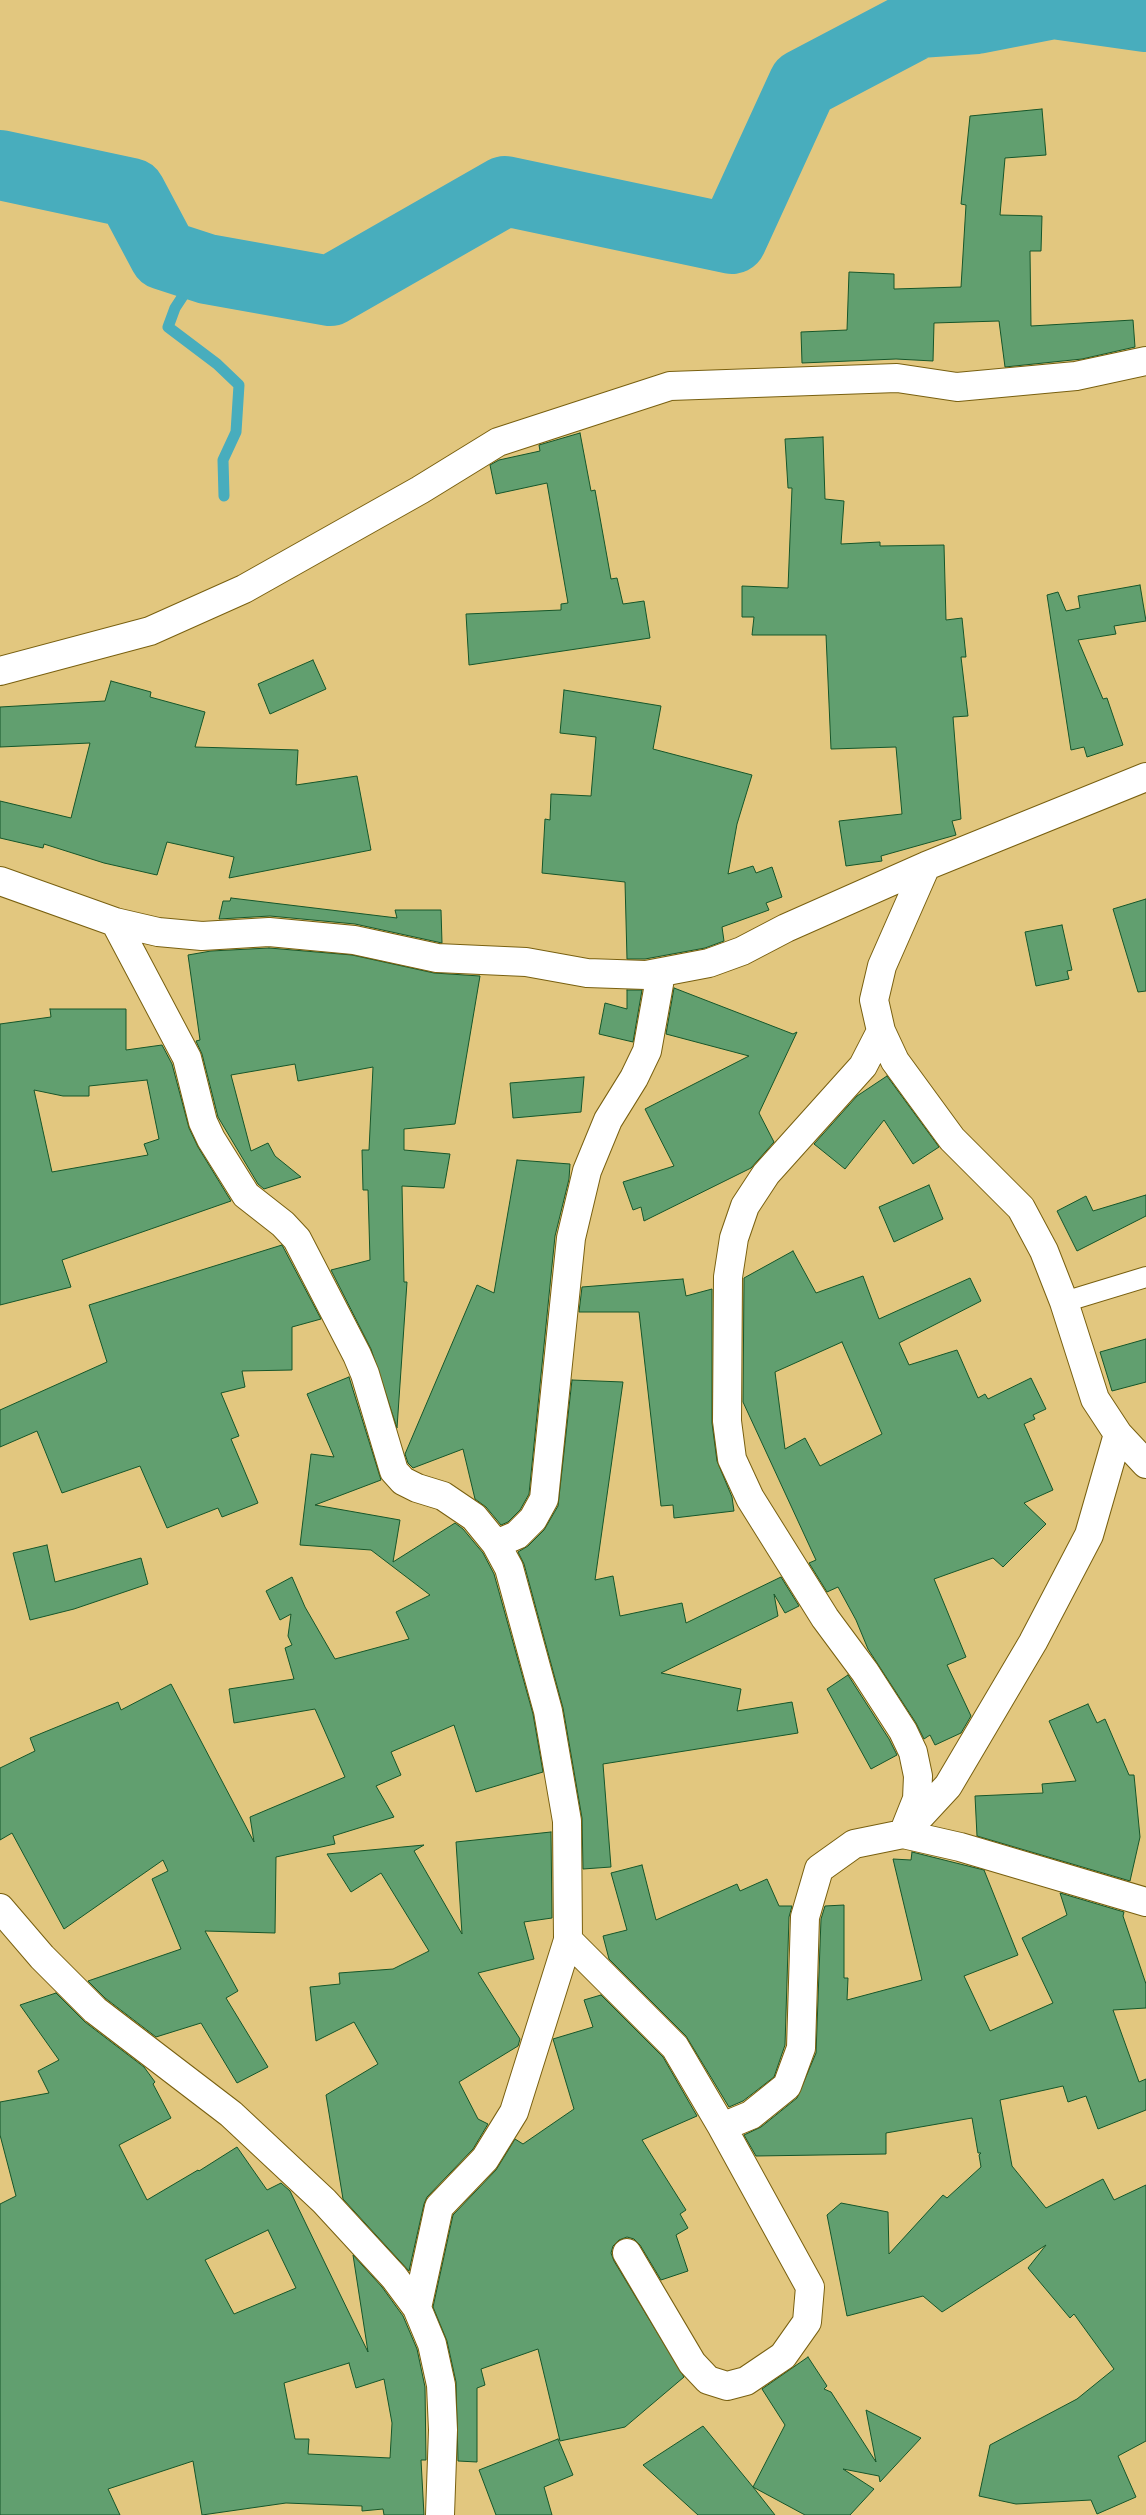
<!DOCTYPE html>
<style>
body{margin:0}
canvas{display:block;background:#e2c77f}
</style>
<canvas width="1146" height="2515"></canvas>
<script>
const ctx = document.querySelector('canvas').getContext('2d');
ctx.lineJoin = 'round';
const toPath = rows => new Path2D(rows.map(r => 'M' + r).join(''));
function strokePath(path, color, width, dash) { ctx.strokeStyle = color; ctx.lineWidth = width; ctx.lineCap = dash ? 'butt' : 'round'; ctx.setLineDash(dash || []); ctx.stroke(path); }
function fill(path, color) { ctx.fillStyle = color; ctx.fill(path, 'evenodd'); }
const stream = toPath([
 [207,269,196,276,175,308,168,327,217,364,239,385,236,432,223,460,224,496]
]);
const river = toPath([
 [0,165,131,193,164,255,207,269,330,291,505,191,732,239,803,84,919,23,977,19,1054,4,1146,17]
]);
const building = toPath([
 [1042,109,1046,155,1005,158,1000,215,1042,216,1041,251,1030,251,1031,326,1133,320,1135,347,1082,359,1005,367,999,321,934,323,933,361,896,359,802,363,801,332,847,330,849,272,894,274,894,289,961,287,966,205,961,204,970,116,1042,109],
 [580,433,591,491,595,490,611,579,617,578,623,604,644,601,650,638,469,665,466,614,561,610,561,604,568,603,547,483,496,494,490,465,499,460,540,451,539,445,580,433],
 [823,437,825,499,844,501,841,544,880,542,880,546,944,545,946,620,962,618,966,657,961,657,968,716,953,717,961,819,952,821,956,835,881,856,882,861,846,866,839,821,902,814,896,747,831,749,826,635,752,635,754,617,742,617,742,586,788,588,792,488,788,488,785,439,823,437],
 [1140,585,1146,621,1114,626,1116,634,1078,640,1103,699,1107,698,1123,745,1087,757,1084,747,1071,750,1047,595,1058,592,1066,611,1080,608,1078,596,1140,585],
 [313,660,326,689,270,714,258,684,313,660],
 [111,681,151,692,150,697,205,712,195,747,298,750,296,785,357,776,371,850,229,878,234,857,167,842,157,875,104,863,44,844,43,848,0,838,0,801,71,818,90,743,0,747,0,707,105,701,111,681],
 [564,690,661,706,653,749,752,775,737,824,728,874,753,866,756,873,772,867,782,897,766,903,769,910,722,927,724,941,705,948,645,959,627,959,625,882,542,873,545,819,550,820,551,794,591,796,596,737,560,733,564,690],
 [231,898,397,918,395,910,441,910,442,943,355,924,270,916,219,919,223,901,230,901,231,898],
 [1146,899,1146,991,1138,992,1113,909,1146,899],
 [1062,925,1072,970,1067,971,1069,979,1036,986,1025,932,1062,925],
 [269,948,352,955,434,973,480,976,455,1124,404,1129,404,1150,450,1154,444,1188,402,1186,404,1282,407,1282,397,1428,371,1349,331,1270,370,1260,368,1190,363,1190,362,1150,369,1150,373,1067,298,1081,295,1064,231,1075,251,1151,268,1143,275,1156,301,1177,264,1189,258,1184,218,1117,202,1054,196,1041,200,1040,188,955,211,951,269,948],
 [674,988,793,1034,797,1032,759,1113,774,1142,751,1168,644,1221,641,1207,633,1210,623,1182,674,1166,645,1109,749,1056,666,1034,674,988],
 [627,990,642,990,633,1042,599,1034,605,1003,627,1009,627,990],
 [50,1009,126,1009,126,1050,162,1045,172,1064,189,1128,198,1147,231,1201,62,1260,71,1287,0,1305,0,1024,51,1017,50,1009],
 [147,1080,159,1139,144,1144,148,1155,52,1172,34,1090,63,1096,89,1096,89,1086,147,1080],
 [887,1076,939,1147,913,1164,884,1120,845,1169,814,1144,857,1096,887,1076],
 [584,1077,581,1112,513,1118,510,1083,584,1077],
 [517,1160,570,1164,569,1179,555,1236,529,1494,520,1510,508,1522,501,1525,486,1507,475,1499,463,1449,413,1468,408,1463,405,1454,477,1285,494,1293,517,1160],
 [929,1185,943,1219,894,1242,879,1207,929,1185],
 [1146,1195,1146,1216,1077,1251,1057,1211,1086,1196,1093,1211,1146,1195],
 [282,1245,321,1319,292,1327,292,1370,242,1371,245,1387,221,1393,239,1436,231,1439,258,1503,222,1517,218,1508,167,1528,140,1466,62,1493,37,1431,0,1447,0,1410,107,1362,89,1305,282,1245],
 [793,1251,816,1293,863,1276,879,1319,970,1278,981,1301,899,1343,909,1365,957,1350,978,1398,985,1394,988,1399,1031,1378,1046,1409,1033,1415,1035,1419,1024,1424,1053,1490,1024,1503,1046,1524,1003,1567,993,1558,934,1579,966,1657,947,1665,971,1716,961,1733,935,1745,930,1735,924,1739,916,1723,868,1649,856,1620,838,1587,827,1592,809,1563,816,1560,743,1402,744,1278,793,1251],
 [842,1342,882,1434,820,1466,805,1438,785,1449,775,1372,842,1342],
 [683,1279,686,1296,712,1289,712,1423,717,1461,732,1497,734,1511,674,1518,673,1505,661,1506,639,1312,579,1312,582,1287,683,1279],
 [1146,1339,1146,1382,1112,1391,1100,1352,1146,1339],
 [349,1377,381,1480,315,1505,400,1520,393,1562,455,1523,463,1529,483,1553,494,1574,533,1714,543,1772,476,1792,454,1725,391,1752,401,1775,376,1786,394,1817,333,1836,335,1844,276,1857,275,1933,205,1931,238,1991,226,1998,268,2067,237,2083,201,2023,156,2037,105,1998,88,1981,181,1949,152,1879,168,1871,163,1860,64,1929,12,1833,0,1840,0,1768,35,1751,30,1738,118,1702,121,1710,171,1684,254,1842,250,1817,345,1777,315,1709,234,1723,229,1689,294,1679,285,1648,292,1645,288,1636,291,1614,280,1620,266,1591,292,1577,305,1607,335,1659,409,1639,396,1612,430,1595,371,1550,300,1545,311,1454,334,1457,307,1394,349,1377],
 [572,1380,623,1382,595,1580,613,1576,620,1616,682,1603,686,1623,781,1577,799,1606,785,1613,774,1594,778,1616,661,1673,741,1689,737,1711,792,1702,798,1733,603,1764,611,1867,583,1869,582,1818,563,1708,524,1564,518,1552,528,1546,544,1530,558,1506,572,1380],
 [47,1545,55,1582,141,1558,148,1584,74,1609,30,1620,13,1553,47,1545],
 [848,1675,889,1739,897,1755,871,1769,827,1689,848,1675],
 [1088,1704,1097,1723,1105,1719,1129,1775,1134,1775,1140,1837,1130,1881,977,1836,975,1796,1043,1793,1042,1784,1076,1781,1049,1721,1088,1704],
 [551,1832,552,1918,524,1922,534,1959,478,1973,520,2039,518,2046,459,2082,478,2119,488,2124,473,2149,427,2197,424,2204,409,2271,343,2199,326,2095,378,2064,354,2022,316,2041,310,1987,340,1984,339,1973,393,1969,429,1951,381,1873,351,1892,327,1854,424,1845,414,1851,462,1934,456,1842,551,1832],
 [912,1852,984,1870,1018,1955,964,1976,990,2031,1053,2003,1022,1938,1067,1915,1060,1893,1124,1912,1123,1916,1146,1984,1146,2008,1113,2010,1139,2082,1146,2079,1146,2110,1098,2129,1086,2096,1068,2102,1063,2086,1000,2100,1012,2166,1046,2208,1103,2179,1114,2200,1146,2185,1146,2441,1118,2456,1136,2497,1097,2514,1091,2500,1016,2504,979,2496,990,2445,1077,2399,1114,2369,1074,2314,1070,2318,1028,2268,1046,2245,942,2312,923,2296,847,2316,827,2215,841,2203,888,2212,889,2254,943,2195,947,2198,981,2167,979,2155,981,2153,978,2153,972,2118,886,2133,886,2154,756,2156,744,2135,761,2127,797,2098,816,2053,821,1919,825,1906,844,1905,844,1978,848,1978,847,2000,922,1980,893,1859,911,1860,912,1852],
 [642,1865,656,1920,737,1884,740,1891,767,1879,779,1906,792,1906,789,1917,785,2045,774,2077,743,2101,729,2107,686,2036,609,1959,603,1936,627,1930,611,1873,642,1865],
 [56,1993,85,2022,144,2067,155,2082,153,2084,171,2118,119,2145,147,2200,198,2170,199,2171,237,2147,267,2190,281,2183,290,2191,368,2352,353,2255,382,2287,403,2316,417,2349,425,2387,426,2460,421,2460,424,2515,384,2515,383,2509,362,2511,362,2506,286,2503,202,2515,193,2461,108,2489,120,2515,0,2515,0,2204,16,2196,0,2135,0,2102,49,2093,38,2071,59,2060,20,2005,56,1993],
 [268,2230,296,2288,234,2314,205,2260,268,2230],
 [349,2363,356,2388,384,2379,392,2423,390,2458,308,2454,309,2439,295,2439,284,2383,349,2363],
 [601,1995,663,2057,697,2116,642,2140,686,2210,680,2214,688,2228,676,2235,688,2271,661,2280,640,2245,634,2239,627,2237,619,2240,613,2246,611,2253,614,2261,684,2377,625,2427,560,2441,538,2349,481,2369,485,2385,477,2388,477,2462,458,2461,456,2382,447,2341,433,2307,453,2215,496,2170,515,2139,523,2144,574,2109,553,2039,593,2027,584,2000,601,1995],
 [808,2357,827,2386,824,2389,831,2392,876,2462,866,2410,921,2438,880,2482,879,2476,843,2469,874,2489,850,2515,805,2515,753,2487,775,2515,698,2515,643,2465,703,2426,753,2487,785,2425,762,2389,808,2357],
 [558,2439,573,2475,544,2487,552,2515,496,2515,479,2470,558,2439]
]);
const service = toPath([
 [1064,1302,1146,1277]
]);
const minor = toPath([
 [0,671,150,631,244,589,420,490,498,442,670,386,897,378,957,387,1076,376,1146,361],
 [926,866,882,966,874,1000,881,1031,895,1061,952,1139,1021,1208,1044,1251,1064,1302,1095,1399,1118,1434,1146,1464],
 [0,881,115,922,158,932,202,936,269,932,354,940,437,958,526,962,587,973,646,975,709,963,742,951,786,928,926,866,1146,777],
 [115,922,187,1058,203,1122,211,1139,246,1195,283,1224,297,1239,357,1355,365,1374,394,1471,403,1481,417,1488,443,1496,474,1517,496,1544,509,1568,548,1711,567,1821,568,1940,514,2112,485,2159,439,2207,417,2308],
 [881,1031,863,1066,766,1174,745,1206,734,1238,728,1277,727,1421,732,1459,750,1498,825,1618,865,1672,903,1731,913,1752,918,1776,917,1799,903,1834],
 [496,1544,517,1535,533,1519,544,1499,571,1238,587,1171,608,1120,634,1078,647,1051,661,973],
 [910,1827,948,1786,1033,1642,1089,1535,1118,1434],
 [0,1908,42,1957,95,2010,231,2114,324,2201,394,2277,417,2308,432,2344,441,2385,443,2430,440,2515],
 [568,1940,675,2047,722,2127,810,2287,807,2322,783,2356,746,2381,727,2386,708,2380,692,2363,627,2253],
 [722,2127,751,2115,787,2086,801,2048,805,1917,819,1869,854,1844,903,1834,960,1847,1146,1902]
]);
strokePath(stream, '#48adbd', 11);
strokePath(river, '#48adbd', 70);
fill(building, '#619f6f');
strokePath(building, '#16562a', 1);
strokePath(service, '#796010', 22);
strokePath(minor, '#796010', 30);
strokePath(service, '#fff', 20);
strokePath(minor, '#fff', 28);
</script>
